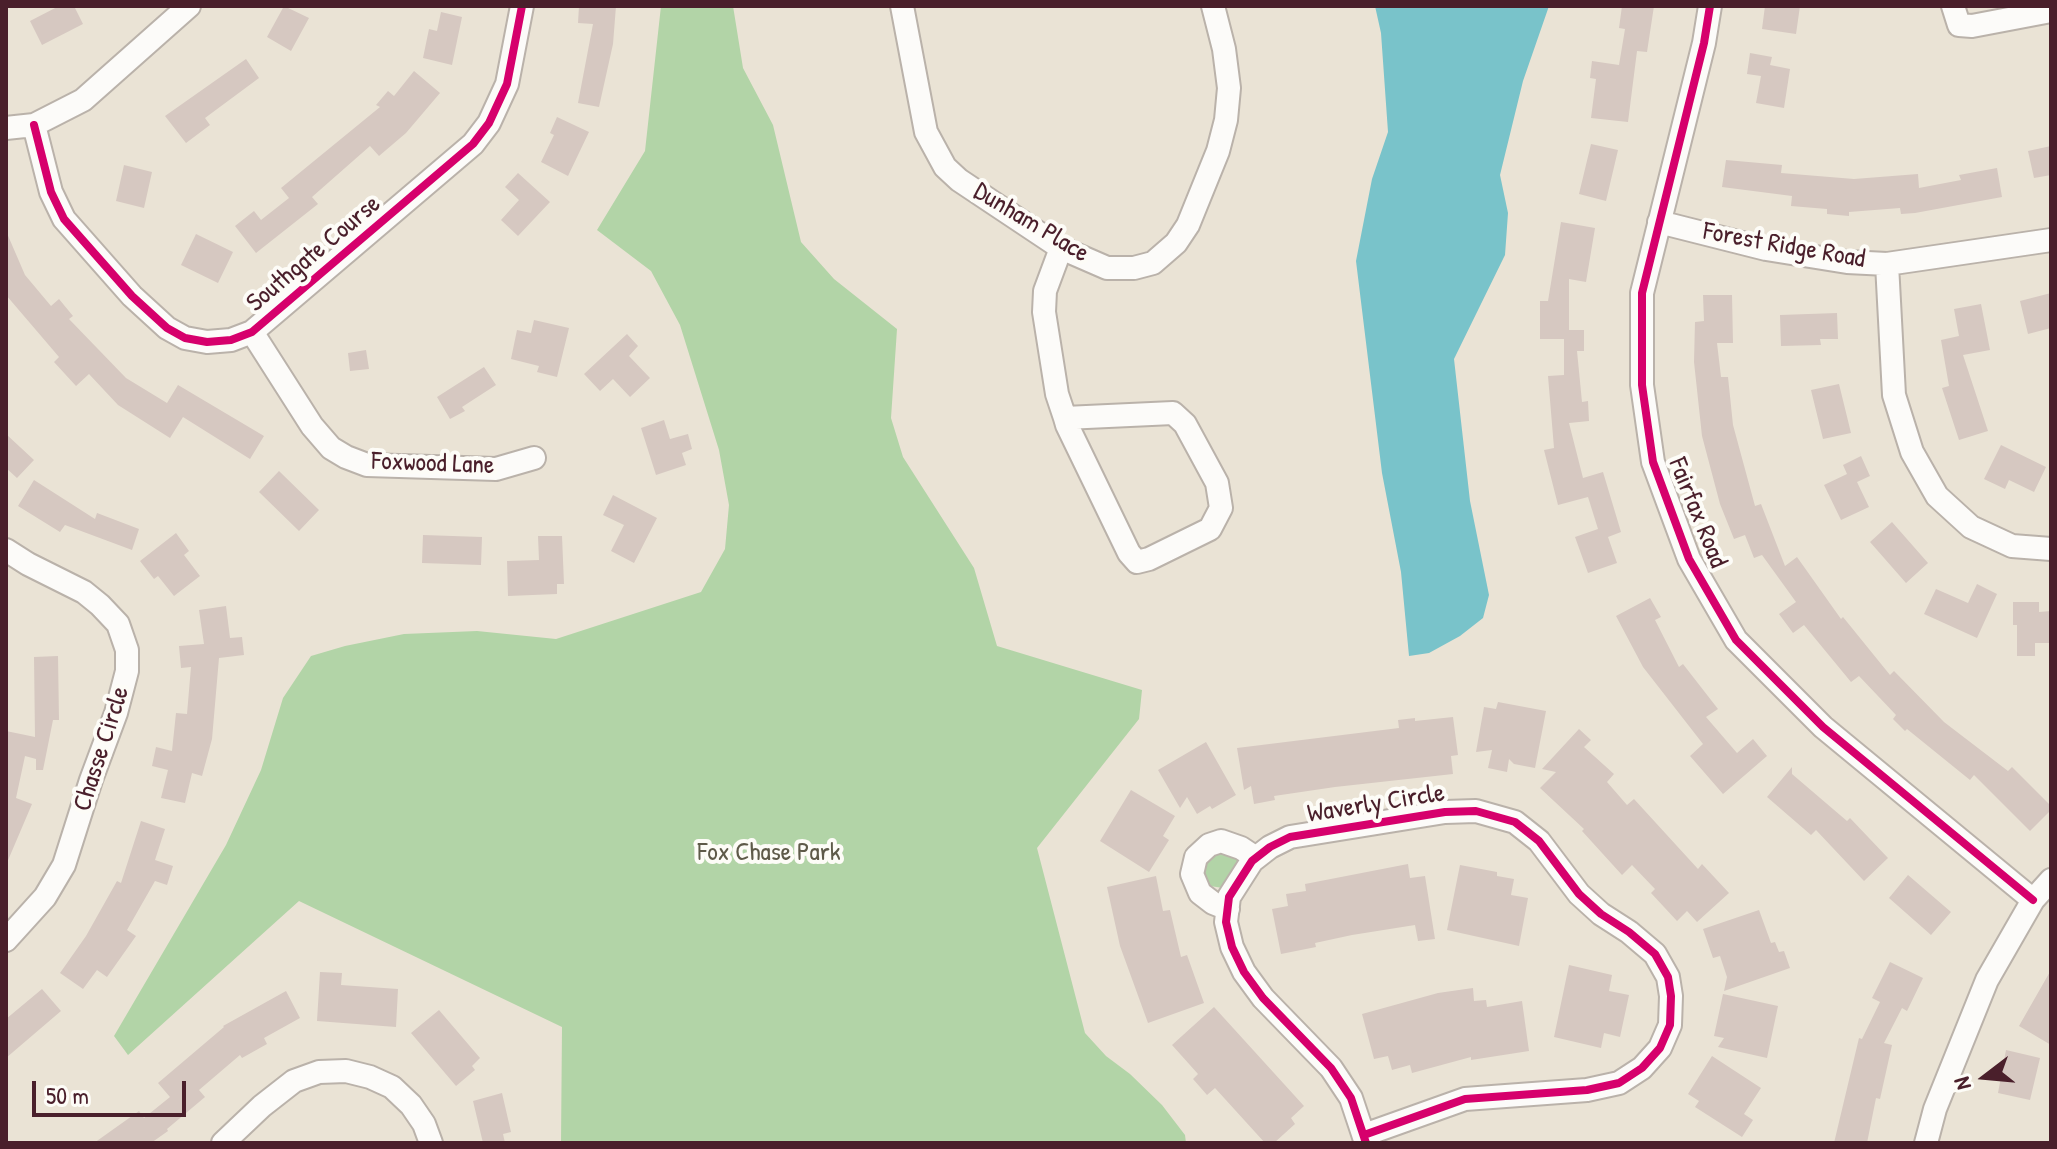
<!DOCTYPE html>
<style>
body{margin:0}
#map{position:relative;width:2057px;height:1149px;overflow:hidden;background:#eae3d5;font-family:"Patrick Hand",sans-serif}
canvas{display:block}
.frame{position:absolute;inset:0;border:8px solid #4a1f2b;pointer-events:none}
.north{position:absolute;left:1945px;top:1037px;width:80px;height:80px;-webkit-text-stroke:6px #fdfcf7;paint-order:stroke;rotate:254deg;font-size:22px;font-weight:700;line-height:32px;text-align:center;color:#4a1f2b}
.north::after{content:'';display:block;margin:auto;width:28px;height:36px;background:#4a1f2b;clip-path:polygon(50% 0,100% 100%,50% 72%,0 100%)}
.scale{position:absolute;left:32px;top:1081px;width:154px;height:36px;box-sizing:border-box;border:4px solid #4a1f2b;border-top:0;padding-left:10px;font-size:24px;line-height:28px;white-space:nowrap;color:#4a1f2b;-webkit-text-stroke:6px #fdfcf7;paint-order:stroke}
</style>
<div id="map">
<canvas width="2057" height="1149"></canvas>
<div class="frame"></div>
<div class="north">N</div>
<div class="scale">50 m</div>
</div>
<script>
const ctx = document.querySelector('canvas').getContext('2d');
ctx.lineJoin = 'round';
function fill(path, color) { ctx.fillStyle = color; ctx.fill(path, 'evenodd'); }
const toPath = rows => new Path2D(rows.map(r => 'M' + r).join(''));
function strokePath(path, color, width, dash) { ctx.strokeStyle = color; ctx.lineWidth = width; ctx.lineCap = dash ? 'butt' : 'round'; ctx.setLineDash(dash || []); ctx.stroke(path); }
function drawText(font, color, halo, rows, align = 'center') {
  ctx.font = font + ' "Patrick Hand",sans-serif'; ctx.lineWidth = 8; ctx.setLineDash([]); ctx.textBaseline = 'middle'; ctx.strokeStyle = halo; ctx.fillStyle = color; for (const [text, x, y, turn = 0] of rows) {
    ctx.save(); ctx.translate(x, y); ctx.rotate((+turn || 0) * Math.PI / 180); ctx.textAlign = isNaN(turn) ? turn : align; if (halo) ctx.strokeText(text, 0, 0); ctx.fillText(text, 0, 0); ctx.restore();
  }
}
const green = toPath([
 [661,6,733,6,743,68,773,125,801,242,834,279,897,329,891,418,903,457,974,568,997,646,1142,690,1139,719,1037,848,1085,1033,1106,1056,1130,1074,1162,1105,1185,1135,1186,1143,561,1143,562,1027,299,901,128,1055,114,1036,226,845,261,770,283,698,311,656,345,646,404,634,477,631,556,639,701,592,725,549,729,505,719,450,680,325,651,271,597,230,645,151],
 [1228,852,1239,859,1229,878,1223,888,1210,886,1204,874,1207,860,1214,855]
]);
const water = toPath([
 [1375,6,1549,6,1523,81,1500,175,1508,213,1505,255,1454,359,1470,501,1489,595,1483,618,1460,636,1429,653,1409,656,1401,572,1382,473,1356,261,1372,179,1388,132,1381,33]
]);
const building = toPath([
 [59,6,74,6,83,24,42,45,30,21],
 [284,6,309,18,291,51,267,37],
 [579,6,616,6,613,44,599,107,578,103,593,24,578,23],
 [1622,6,1654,6,1647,52,1637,51,1628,122,1591,118,1596,79,1590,78,1592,61,1619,65,1625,29,1619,28],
 [1765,6,1800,6,1796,34,1762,29],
 [441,12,462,17,452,65,423,58,429,29,437,31],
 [1750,53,1772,57,1770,65,1790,69,1784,108,1756,103,1761,76,1747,74],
 [246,59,259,78,205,118,210,125,186,143,165,116],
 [414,71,440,93,406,133,379,156,370,146,312,197,318,204,256,253,235,226,254,211,261,220,289,198,281,188,380,107,376,105,388,91,394,96],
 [557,117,589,132,568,176,541,162,554,135,550,133],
 [1591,144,1618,150,1606,201,1579,194],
 [2051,146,2051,175,2034,178,2028,151],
 [1726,160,1782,165,1781,173,1854,179,1918,174,1919,188,1961,180,1959,175,1997,168,2002,197,1915,213,1901,214,1900,208,1849,212,1849,216,1827,214,1827,209,1791,206,1792,196,1722,187],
 [124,165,152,172,144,208,116,201],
 [518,173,550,202,518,236,501,220,519,200,505,187],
 [1561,222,1595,228,1586,282,1569,279,1569,330,1584,330,1584,351,1577,351,1582,402,1588,401,1589,421,1569,423,1583,478,1603,472,1621,532,1608,537,1617,563,1588,573,1575,537,1598,529,1588,497,1558,505,1544,450,1554,448,1548,376,1564,375,1564,339,1540,339,1540,301,1548,301],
 [6,231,25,275,51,306,59,299,73,316,69,319,126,378,167,403,178,385,264,436,250,459,183,417,170,438,118,405,89,374,76,386,54,362,59,357,6,295],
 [196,234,233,252,218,283,181,265],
 [2051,293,2051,328,2028,334,2020,301],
 [1703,295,1732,295,1733,343,1717,343,1721,377,1728,377,1733,425,1755,506,1761,504,1785,566,1797,557,1841,619,1843,617,1890,675,1894,671,1944,722,2008,771,2012,767,2051,806,2051,810,2030,831,1974,775,1970,780,1907,729,1905,731,1893,719,1896,715,1859,676,1851,682,1804,625,1793,633,1779,614,1796,602,1762,555,1754,558,1745,535,1734,539,1720,504,1702,436,1694,362,1695,322,1704,321],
 [1981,304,1990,350,1963,355,1988,431,1959,440,1942,388,1949,386,1941,340,1959,336,1954,309],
 [1837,313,1838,339,1820,339,1821,345,1781,346,1780,315],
 [534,320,569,328,557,377,537,372,539,366,511,359,517,330,531,333],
 [627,334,638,346,629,356,650,378,630,397,613,379,600,391,584,374],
 [366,350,369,369,350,371,348,353],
 [484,367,496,385,462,407,465,411,450,419,437,397],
 [1839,384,1851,433,1823,439,1811,390],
 [664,420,670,439,688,434,692,449,682,453,686,465,656,475,641,428],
 [6,434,34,460,17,478,6,468],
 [2001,445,2046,467,2034,492,2009,480,2005,489,1984,479],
 [1861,456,1870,476,1857,482,1869,507,1841,520,1824,485,1847,474,1843,465],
 [279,471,319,510,299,531,259,492],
 [34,480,95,519,97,513,139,529,132,550,65,525,60,532,18,506],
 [613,495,657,518,634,563,611,551,624,525,603,515],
 [1892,522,1928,563,1906,583,1870,542],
 [176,533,189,551,184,555,200,576,174,596,158,576,154,579,140,561],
 [423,535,482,537,481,565,422,563],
 [538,536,562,536,564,584,557,584,557,594,508,596,507,561,539,560],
 [1977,584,1997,594,1977,638,1924,614,1936,589,1968,603],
 [1650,598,1661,617,1655,620,1679,667,1683,664,1718,709,1706,717,1737,753,1753,739,1767,756,1723,794,1690,756,1703,744,1643,667,1616,616],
 [2013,602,2039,602,2039,612,2051,611,2051,643,2035,643,2035,656,2017,656,2017,625,2013,625],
 [226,606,230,638,242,637,244,655,219,658,212,739,202,776,192,773,185,803,161,798,168,770,152,766,156,747,172,751,176,713,187,714,191,667,181,668,179,646,204,644,199,610],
 [58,656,59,720,53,720,43,770,36,770,36,759,25,756,16,798,32,804,6,865,6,731,35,737,34,657],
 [1498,702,1546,711,1535,768,1514,764,1509,759,1507,772,1488,768,1492,750,1476,752,1484,707,1496,709],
 [1453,717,1458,755,1451,756,1453,774,1335,787,1274,796,1275,800,1254,804,1251,786,1244,790,1237,748,1399,728,1398,720,1415,718,1415,721],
 [1579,729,1591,740,1584,747,1614,774,1607,782,1627,805,1634,799,1698,869,1702,864,1729,893,1697,922,1687,911,1677,921,1651,893,1655,889,1632,865,1622,875,1582,831,1584,829,1540,788,1556,772,1542,769],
 [1206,742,1236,795,1212,809,1210,806,1197,814,1187,797,1180,808,1158,770],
 [1792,767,1792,774,1847,821,1850,818,1888,858,1864,881,1816,830,1811,835,1767,797],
 [1131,790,1175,816,1163,836,1169,840,1149,872,1100,841],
 [141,821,165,829,155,860,173,866,167,885,155,881,127,930,136,936,107,977,97,970,83,989,60,973,86,936,117,881,121,883],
 [1408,864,1410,878,1425,876,1435,939,1418,941,1415,925,1352,935,1315,943,1316,947,1281,954,1272,909,1288,906,1286,894,1306,891,1305,884],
 [1460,865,1497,872,1497,876,1514,879,1511,895,1528,898,1519,946,1447,930],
 [1908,875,1951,912,1931,935,1889,898],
 [1156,876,1163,911,1170,910,1181,957,1187,955,1204,1003,1148,1023,1120,946,1107,887],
 [1759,910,1771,943,1775,942,1779,952,1784,951,1790,968,1724,991,1727,977,1720,956,1713,958,1703,929],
 [1890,962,1923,978,1907,1011,1902,1008,1884,1043,1892,1045,1880,1099,1876,1098,1867,1143,1834,1143,1859,1038,1862,1039,1880,1002,1872,998],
 [1569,965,1612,975,1609,991,1629,995,1620,1037,1604,1033,1601,1048,1554,1037],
 [2051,970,2051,1045,2019,1026],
 [320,972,342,973,341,985,398,989,396,1027,317,1021],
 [1473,988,1474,1001,1486,1000,1487,1007,1522,1001,1529,1051,1471,1060,1471,1057,1412,1073,1410,1065,1392,1070,1388,1056,1374,1059,1362,1014,1438,993],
 [42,989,61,1011,6,1058,6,1019],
 [286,991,300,1018,264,1038,267,1044,242,1058,240,1055,199,1090,205,1097,167,1129,168,1131,151,1143,94,1143,139,1111,144,1118,170,1097,158,1083,224,1027,223,1026],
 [1723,994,1778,1006,1767,1058,1718,1047,1724,1038,1714,1036],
 [1214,1007,1304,1106,1291,1118,1295,1124,1274,1143,1265,1143,1215,1088,1207,1095,1193,1079,1198,1074,1172,1045],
 [439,1010,480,1058,472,1066,475,1070,456,1086,411,1033],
 [2006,1050,2040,1058,2030,1100,1998,1093],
 [1712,1056,1761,1088,1744,1114,1753,1120,1742,1137,1695,1107,1699,1101,1688,1094],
 [502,1093,511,1132,503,1134,505,1143,483,1143,473,1101]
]);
const minor = toPath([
 [902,6,926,132,945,167,959,180,1061,248,1107,268,1134,268,1153,263,1176,243,1188,225,1218,151,1226,120,1229,88,1224,49,1213,6],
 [1710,6,1704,43,1642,293,1642,385,1653,462,1689,559,1736,640,1823,727,2033,900],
 [1953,6,1959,25,1972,26,2051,11],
 [34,125,51,192,64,219,132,296,167,328,185,338,207,342,231,340,252,332,473,144,489,123,507,84,522,6],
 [6,128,34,125,83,100,189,6],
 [1659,222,1766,249,1847,262,1887,264,2051,240],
 [1061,248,1045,291,1044,312,1057,394,1065,418,1067,425,1129,553,1137,562,1149,559,1210,529,1221,508,1217,483,1185,424,1173,413,1065,418],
 [1887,264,1894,395,1912,452,1937,496,1971,527,2012,546,2051,549],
 [252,332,312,426,331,448,346,457,367,465,496,469,534,458],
 [6,550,28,564,84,592,100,605,118,624,127,650,127,671,116,713,91,780,64,865,45,897,6,940],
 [1228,909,1213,903,1200,893,1192,874,1196,857,1209,845,1221,841,1241,848,1256,858],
 [1364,1135,1465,1099,1587,1090,1619,1083,1642,1068,1660,1048,1670,1025,1671,996,1668,977,1655,954,1629,932,1601,914,1579,894,1539,841,1515,822,1476,811,1445,812,1290,837,1270,847,1252,861,1229,897,1226,922,1232,947,1244,972,1263,998,1331,1068,1351,1098,1366,1143],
 [223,1143,262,1106,294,1081,319,1072,346,1071,370,1077,392,1087,411,1105,424,1124,431,1143],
 [1926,1143,1935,1109,1987,980,2033,900,2051,880]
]);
const cycleway = toPath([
 [1710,6,1704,43,1642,293,1642,385,1653,462,1689,559,1736,640,1823,727,2033,900],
 [34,125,51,192,64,219,132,296,167,328,185,338,207,342,231,340,252,332,473,144,489,123,507,84,522,6],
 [1364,1135,1465,1099,1587,1090,1619,1083,1642,1068,1660,1048,1670,1025,1671,996,1668,977,1655,954,1629,932,1601,914,1579,894,1539,841,1515,822,1476,811,1445,812,1290,837,1270,847,1252,861,1229,897,1226,922,1232,947,1244,972,1263,998,1331,1068,1351,1098,1366,1143]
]);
const streetNames = [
 ["Dunham Place",1031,223,31],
 ["Forest Ridge Road",1784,246,10],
 ["Southgate Course",314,254,-40],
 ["Foxwood Lane",433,464,2],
 ["Fairfax Road",1697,513,68],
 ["Chasse Circle",102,749,-72],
 ["Waverly Circle",1376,804,-9]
];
const parkNames = [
 ["Fox Chase Park",769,853]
];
fill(green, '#b2d4a7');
fill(water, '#79c3ca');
fill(building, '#d6c8c1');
strokePath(minor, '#bab2aa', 26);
strokePath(minor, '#fcfbf9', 22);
strokePath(cycleway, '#d6006c', 8);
drawText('26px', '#4a1f2b', '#fdfcf7', streetNames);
drawText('26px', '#5e5a49', '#fdfcf7', parkNames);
</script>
